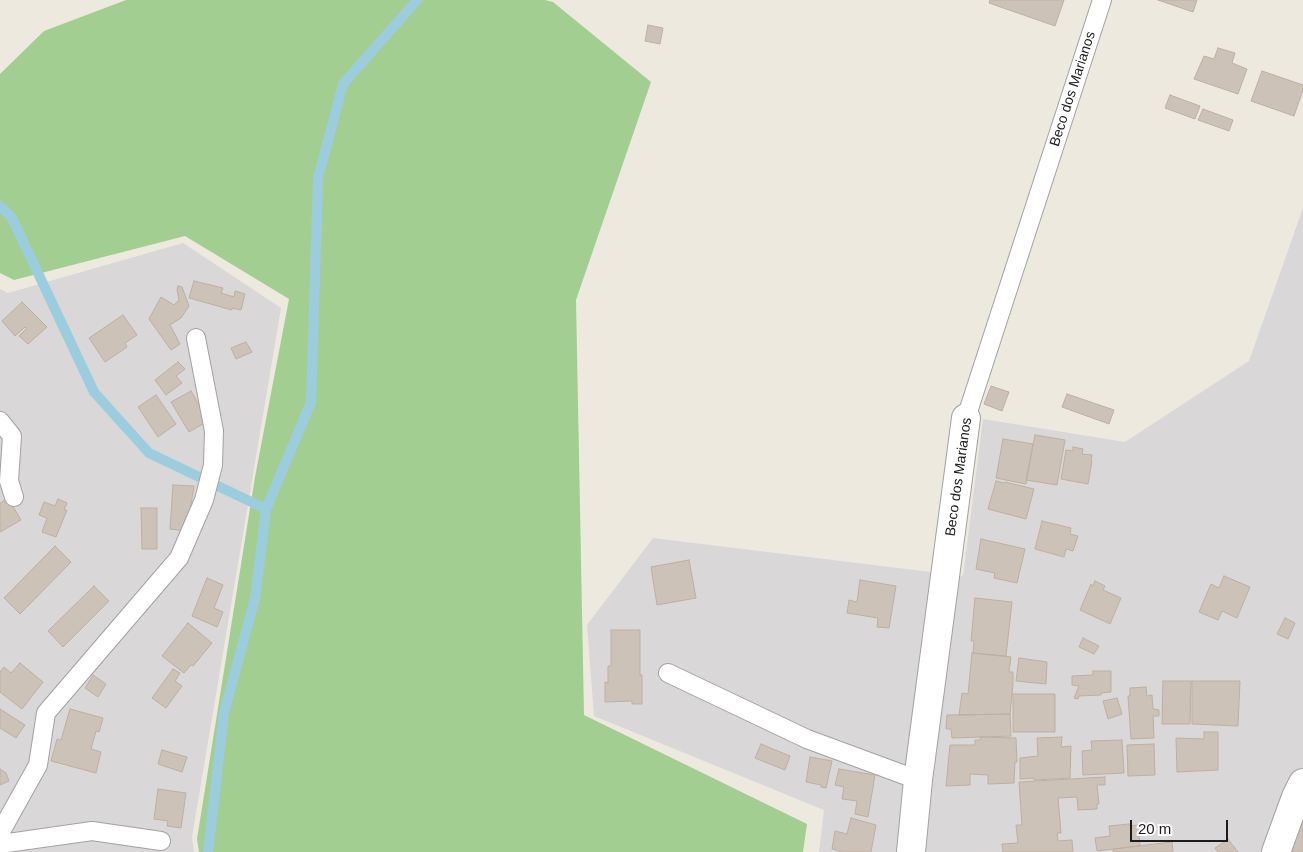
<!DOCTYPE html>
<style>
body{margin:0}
#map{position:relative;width:1303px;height:852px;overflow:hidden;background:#ede9df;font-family:Arial,sans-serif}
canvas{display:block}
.scale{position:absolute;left:1130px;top:820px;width:98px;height:22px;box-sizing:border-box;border:2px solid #1b1b1b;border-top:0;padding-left:6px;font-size:15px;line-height:18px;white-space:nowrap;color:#1b1b1b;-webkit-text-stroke:4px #fff;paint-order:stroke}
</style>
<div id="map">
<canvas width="1303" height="852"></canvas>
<div class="scale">20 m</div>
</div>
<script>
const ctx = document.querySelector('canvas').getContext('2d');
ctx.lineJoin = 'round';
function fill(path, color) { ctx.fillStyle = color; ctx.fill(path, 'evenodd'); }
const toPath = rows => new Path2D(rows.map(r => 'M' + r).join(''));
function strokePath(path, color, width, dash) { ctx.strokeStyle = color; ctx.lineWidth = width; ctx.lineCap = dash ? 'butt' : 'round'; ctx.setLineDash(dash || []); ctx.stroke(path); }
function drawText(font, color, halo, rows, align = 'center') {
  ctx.font = font + ' Arial,sans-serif'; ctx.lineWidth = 4; ctx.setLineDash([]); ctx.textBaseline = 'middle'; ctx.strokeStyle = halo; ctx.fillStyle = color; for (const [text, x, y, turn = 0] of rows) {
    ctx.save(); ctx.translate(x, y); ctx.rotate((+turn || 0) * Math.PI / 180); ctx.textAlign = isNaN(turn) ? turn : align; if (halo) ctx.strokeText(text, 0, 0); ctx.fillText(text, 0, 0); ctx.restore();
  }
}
const residential = toPath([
 [1303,208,1303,852,819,852,824,810,594,716,587,625,653,538,963,576,983,419,1125,442,1249,361],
 [183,243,281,308,192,837,194,852,0,852,0,289,8,293]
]);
const forest = toPath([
 [126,0,545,0,553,2,651,82,576,300,584,715,807,824,803,852,199,852,197,839,255,477,289,299,185,236,14,280,0,273,0,74,44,31]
]);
const stream = toPath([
 [0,206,12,218,94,392,149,453,266,509],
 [208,852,224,713,255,598,266,509,311,402,318,178,343,84,417,0]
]);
const building = toPath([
 [990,0,1064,0,1055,26,989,3,990,0],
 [1158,0,1197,0,1193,12,1158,0],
 [648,25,663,28,660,44,645,41,648,25],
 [1218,48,1235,53,1232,63,1247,69,1238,94,1194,79,1204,56,1214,59,1218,48],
 [1262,71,1303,85,1303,90,1294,116,1251,101,1262,71],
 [1170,95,1200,106,1195,119,1165,108,1170,95],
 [1203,109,1233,120,1229,131,1198,120,1203,109],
 [194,281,223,288,221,293,234,297,235,291,245,294,241,310,232,308,232,310,189,298,194,281],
 [178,286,182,287,189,306,181,318,170,325,180,344,171,350,149,319,161,297,174,305,179,300,177,290,178,286],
 [22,302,47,327,28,344,19,336,27,328,25,327,15,336,2,321,22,302],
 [123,315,137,335,125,343,127,347,105,362,89,338,123,315],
 [246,342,252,352,236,359,231,348,246,342],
 [178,362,185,369,176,376,182,383,166,395,155,380,178,362],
 [991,386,1009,392,1002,411,984,404,991,386],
 [191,391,208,421,189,432,171,402,191,391],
 [1067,394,1114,410,1109,424,1062,407,1067,394],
 [156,395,176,424,158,437,138,407,156,395],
 [1035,435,1065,440,1057,485,1026,480,1035,435],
 [1003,439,1033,444,1026,484,996,478,1003,439],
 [1073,447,1083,449,1082,454,1092,455,1091,460,1092,461,1088,484,1061,479,1066,450,1073,451,1073,447],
 [996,481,1004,483,1005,482,1034,489,1026,519,988,509,996,481],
 [173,485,194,486,187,531,170,529,173,485],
 [8,498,21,520,0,532,0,503,8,498],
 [58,499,67,503,64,510,67,510,56,537,42,532,47,518,39,515,44,502,55,506,58,499],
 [141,508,157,508,157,549,142,549,141,508],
 [1042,521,1071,528,1070,534,1078,536,1073,551,1066,549,1064,557,1035,549,1042,521],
 [981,539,1025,549,1017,583,994,578,995,573,976,569,981,539],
 [55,546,71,562,20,614,4,598,55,546],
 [689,560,696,598,657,605,651,567,689,560],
 [1224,576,1250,587,1237,618,1222,611,1218,620,1199,612,1211,584,1219,588,1224,576],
 [207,578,223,585,214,608,223,612,217,627,192,616,207,578],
 [860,580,896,586,889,628,877,627,878,618,847,613,849,600,857,602,860,580],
 [1095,581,1105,586,1103,590,1121,598,1110,624,1080,610,1091,584,1093,586,1095,581],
 [94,586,109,601,63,647,48,631,94,586],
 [975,598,1012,602,1006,656,973,653,974,641,971,641,975,598],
 [1285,618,1295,623,1288,639,1277,634,1285,618],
 [188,623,212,643,193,666,191,665,184,673,162,656,188,623],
 [611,630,640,630,640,675,642,675,642,704,632,704,632,701,605,702,605,682,608,683,608,666,611,666,611,630],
 [1083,638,1099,646,1094,654,1079,647,1083,638],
 [972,653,1011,657,1009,672,1013,672,1013,684,1010,714,959,715,962,693,968,694,972,653],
 [1019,658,1047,662,1046,684,1016,681,1019,658],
 [20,663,43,682,22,709,0,692,0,672,4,667,11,673,20,663],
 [173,669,180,673,175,681,182,686,166,708,152,698,173,669],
 [1093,671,1111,671,1111,692,1101,693,1101,695,1079,696,1078,699,1074,698,1079,686,1072,685,1072,676,1093,675,1093,671],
 [93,675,106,684,98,697,85,688,93,675],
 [1163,681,1191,681,1190,724,1162,724,1163,681],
 [1192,681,1240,681,1238,726,1192,724,1192,681],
 [1146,687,1147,696,1152,695,1153,709,1159,710,1159,716,1153,716,1154,738,1131,739,1128,696,1130,696,1130,688,1146,687],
 [1013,694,1055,694,1055,732,1013,732,1013,694],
 [1117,698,1122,714,1108,719,1103,701,1117,698],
 [0,709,25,725,16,738,0,728,0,709],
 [70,709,103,718,99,732,96,731,91,749,101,752,96,773,51,761,57,739,61,740,70,709],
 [1010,714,1011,736,952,738,951,729,946,729,947,715,1010,714],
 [1204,732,1218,732,1218,770,1177,772,1176,738,1204,739,1204,732],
 [981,737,1016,738,1017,762,1015,762,1014,783,988,784,988,775,970,774,970,785,946,786,950,745,975,745,975,740,980,740,981,737],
 [1062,737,1061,747,1071,746,1070,778,1034,780,1034,778,1020,779,1020,758,1038,756,1037,738,1062,737],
 [1122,740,1124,773,1083,775,1082,751,1092,750,1091,741,1122,740],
 [761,744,790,756,785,770,755,758,761,744],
 [1154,744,1155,775,1128,776,1127,745,1154,744],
 [162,750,187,757,182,772,158,764,162,750],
 [810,757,832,761,826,788,821,787,821,785,806,782,810,757],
 [0,769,6,773,9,781,0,785,0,769],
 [839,769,875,775,868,817,855,814,857,801,842,799,844,787,835,785,839,769],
 [1105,777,1105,785,1097,785,1099,804,1097,804,1097,809,1078,810,1077,797,1058,798,1061,833,1057,833,1058,841,1072,840,1073,852,1003,852,1002,844,1018,843,1016,825,1022,825,1019,782,1105,777],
 [158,789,186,793,181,828,167,826,168,821,154,819,158,789],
 [851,818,876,825,871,852,843,852,832,849,835,831,847,834,851,818],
 [1303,821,1303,852,1293,852,1289,850,1303,821],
 [1129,824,1129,826,1138,825,1140,846,1097,851,1095,838,1110,836,1109,826,1129,824],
 [1228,839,1238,852,1218,852,1215,848,1228,839],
 [1172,842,1173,852,1113,852,1113,849,1172,842]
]);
const lane = toPath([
 [966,418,1102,0],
 [0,421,12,436,9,481,14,497],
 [668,673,807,739,918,780],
 [0,833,38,765,46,713,179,558,204,500,213,465,214,431,196,338],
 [0,844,92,831,161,841]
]);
const street = toPath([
 [911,852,918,780,966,418],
 [1276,852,1296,797,1303,783]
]);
const streetNames = [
 ["Beco dos Marianos",1073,89,-72],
 ["Beco dos Marianos",959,477,-82]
];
fill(residential, '#d9d7d7');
fill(forest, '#a2cf91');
strokePath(stream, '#9ccdde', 10);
fill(building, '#cdc2b8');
strokePath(building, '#bfafa1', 1);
strokePath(lane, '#a2a2a2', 20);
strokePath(street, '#a2a2a2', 30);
strokePath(lane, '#fff', 18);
strokePath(street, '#fff', 28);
drawText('14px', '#1b1b1b', '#fff', streetNames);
</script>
